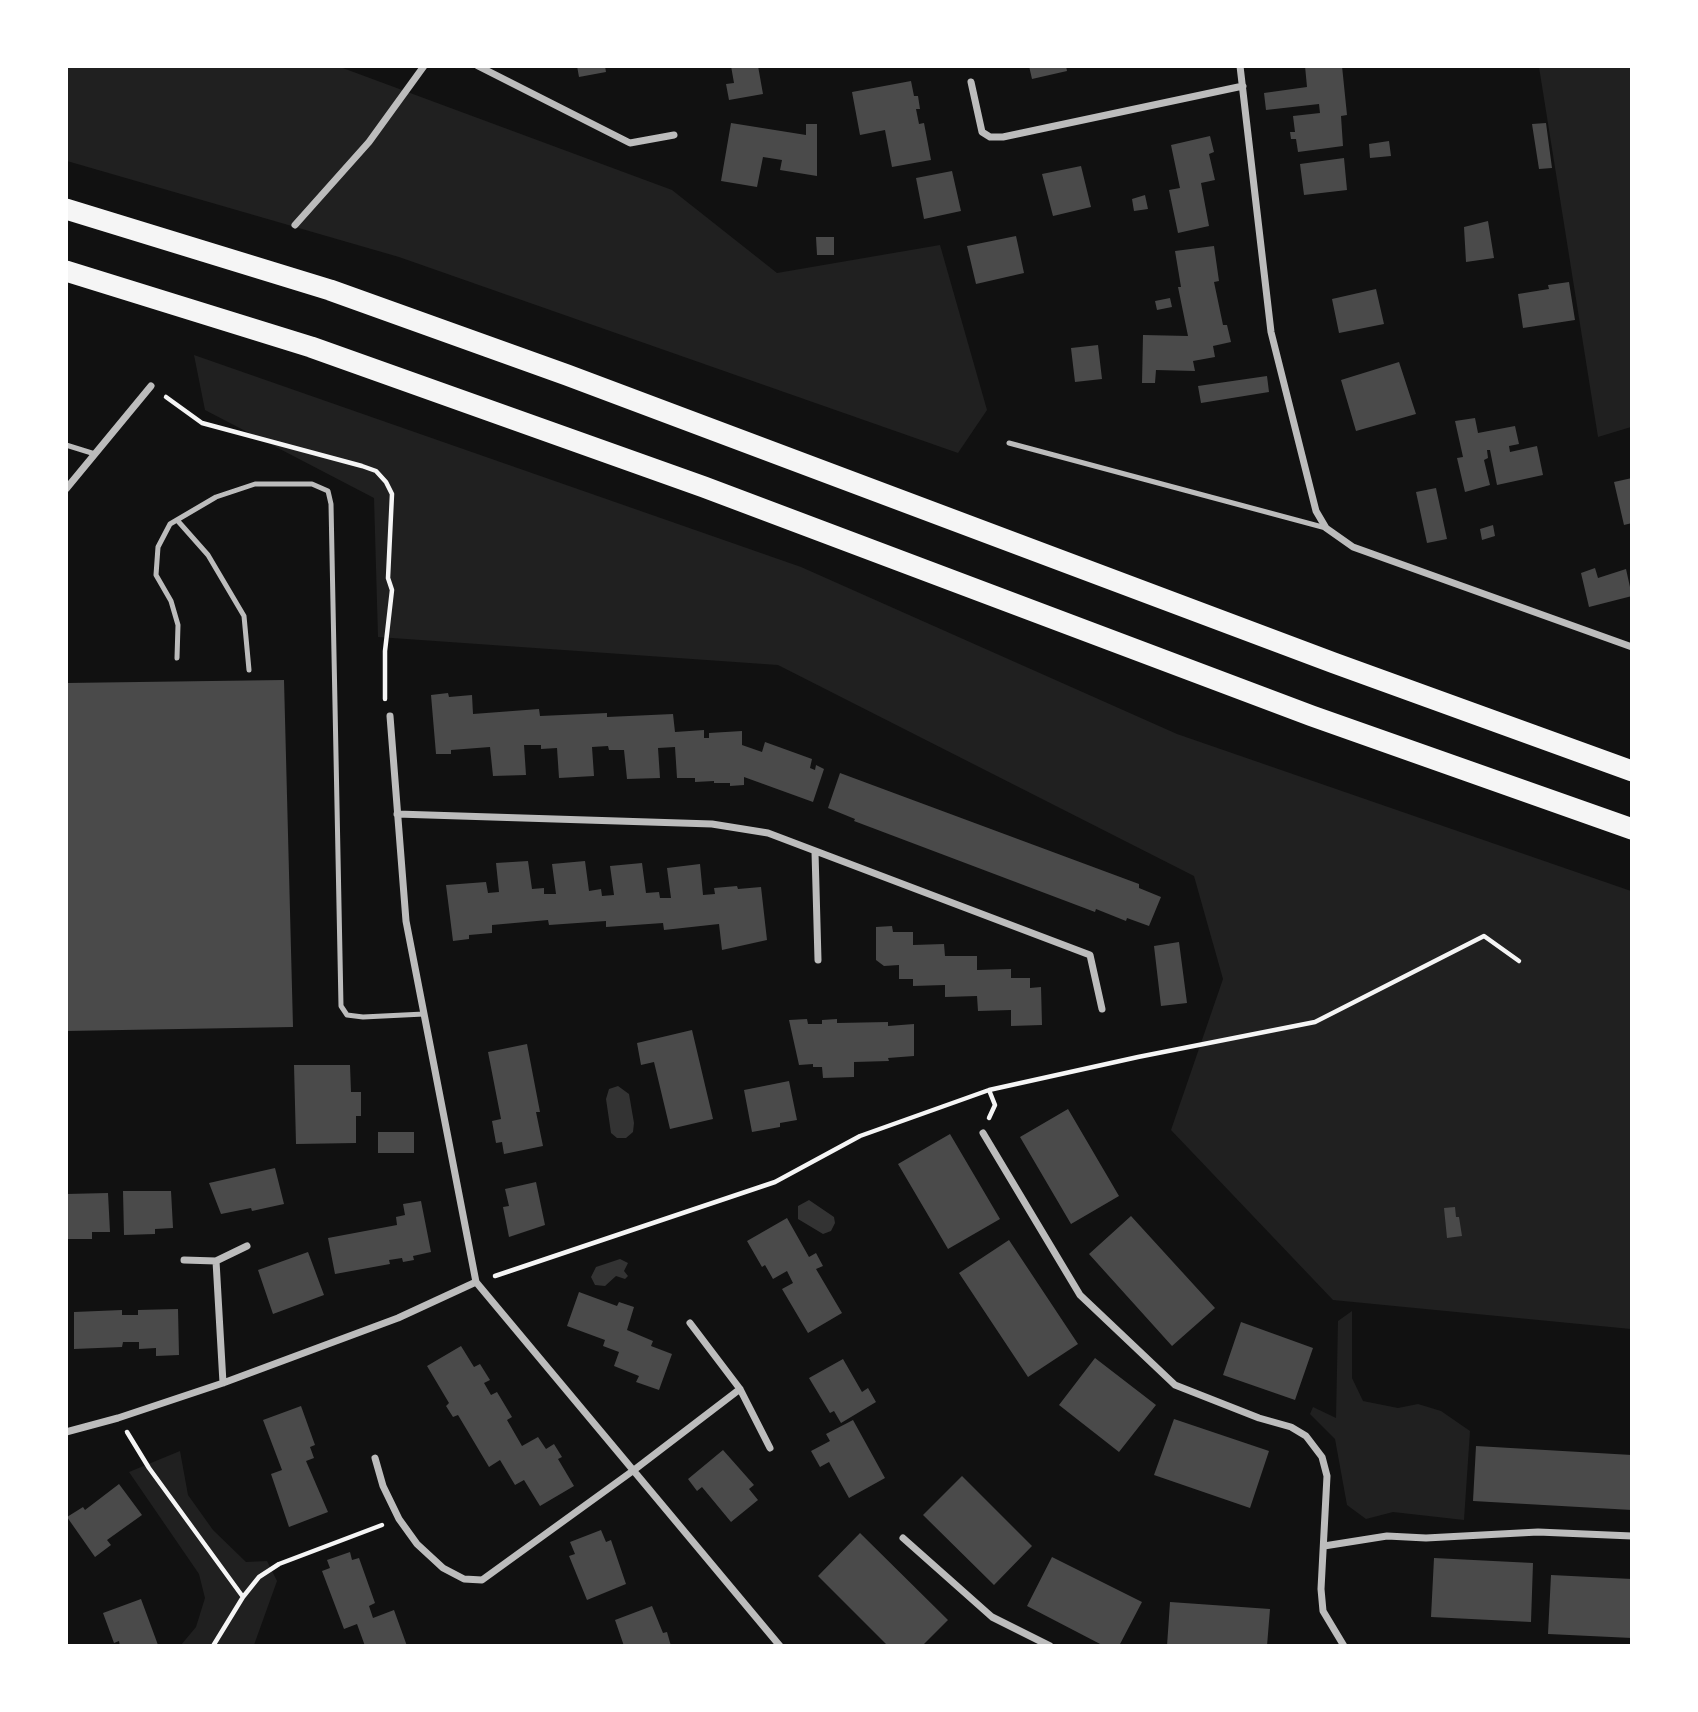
<!DOCTYPE html>
<style>
body{margin:0}
#map{position:relative;width:1698px;height:1712px;overflow:hidden;background:#111;font-family:Bitter,serif}
canvas{display:block}
.frame{position:absolute;inset:0;border:68px solid #fff;pointer-events:none}
</style>
<div id="map">
<canvas width="1698" height="1712"></canvas>
<div class="frame"></div>
</div>
<script>
const ctx = document.querySelector('canvas').getContext('2d');
ctx.lineJoin = 'round';
function fill(path, color) { ctx.fillStyle = color; ctx.fill(path, 'evenodd'); }
const toPath = rows => new Path2D(rows.map(r => 'M' + r).join(''));
function strokePath(path, color, width, dash) { ctx.strokeStyle = color; ctx.lineWidth = width; ctx.lineCap = dash ? 'butt' : 'round'; ctx.setLineDash(dash || []); ctx.stroke(path); }
const green = toPath([
 [67,67,340,67,672,190,777,273,940,245,987,410,958,453,399,257,67,161],
 [1539,67,1631,67,1631,427,1598,437],
 [194,355,801,567,1177,734,1631,891,1631,1329,1333,1300,1171,1130,1223,979,1194,876,778,665,378,637,374,498,205,410],
 [1352,1311,1352,1378,1363,1401,1398,1408,1418,1404,1441,1411,1470,1431,1464,1520,1393,1512,1366,1519,1347,1505,1335,1439,1310,1414,1313,1407,1336,1418,1338,1321],
 [180,1451,188,1495,213,1530,246,1562,267,1561,277,1581,254,1645,181,1645,196,1627,205,1598,199,1574,129,1472]
]);
const water = toPath([
 [618,1086,629,1094,634,1123,633,1132,626,1138,617,1138,611,1133,606,1099,609,1089],
 [809,1200,834,1217,835,1223,831,1231,823,1234,798,1219,798,1206],
 [620,1259,628,1263,624,1271,628,1276,625,1279,616,1276,605,1286,595,1285,591,1277,596,1267]
]);
const building = toPath([
 [577,66,605,66,606,72,579,77],
 [731,66,758,66,763,94,729,100,726,84,734,83],
 [1029,66,1066,66,1067,71,1032,79],
 [1305,66,1342,66,1347,115,1341,116,1343,146,1298,152,1296,139,1291,139,1290,132,1295,132,1293,116,1320,113,1319,104,1266,110,1264,93,1307,87],
 [911,81,914,96,918,96,920,109,916,109,919,124,924,123,931,160,892,167,885,130,860,135,852,92],
 [731,123,806,135,806,124,817,124,817,176,780,170,782,160,763,157,757,187,721,181],
 [1546,123,1552,168,1539,169,1532,124],
 [1210,136,1214,152,1209,154,1215,180,1201,183,1209,226,1178,233,1169,190,1180,188,1171,145],
 [1389,141,1391,156,1370,158,1369,144],
 [1344,158,1347,190,1304,195,1300,164],
 [1081,166,1091,207,1053,216,1042,174],
 [952,171,961,211,924,219,916,178],
 [1145,195,1148,209,1134,211,1132,199],
 [1488,221,1494,258,1466,262,1464,227],
 [1016,236,1024,273,976,284,967,246],
 [816,237,834,237,834,255,817,255],
 [1214,246,1219,281,1214,282,1223,325,1227,325,1231,342,1213,346,1215,357,1193,361,1195,371,1156,370,1155,383,1142,383,1143,335,1188,336,1178,287,1181,287,1175,251],
 [1569,282,1575,320,1523,328,1518,294,1549,289,1548,285],
 [1376,289,1384,324,1339,333,1332,299],
 [1170,298,1172,307,1157,310,1155,301],
 [1098,345,1102,379,1075,382,1071,348],
 [1399,362,1416,414,1356,431,1341,380],
 [1267,376,1269,392,1201,403,1198,386],
 [1475,418,1478,433,1515,426,1519,444,1509,446,1510,452,1537,446,1543,475,1497,485,1490,450,1487,450,1488,458,1484,460,1490,485,1465,492,1457,458,1463,457,1455,421],
 [1632,478,1632,523,1624,525,1614,482],
 [1436,488,1447,539,1427,543,1416,492],
 [1493,525,1495,536,1482,540,1480,529],
 [1595,568,1598,578,1626,569,1632,596,1589,607,1581,573],
 [284,680,293,1027,66,1031,66,683],
 [448,693,449,697,472,695,473,714,539,709,540,716,607,713,607,717,673,714,675,732,704,730,704,738,709,738,709,733,742,731,742,745,762,752,765,742,812,759,810,768,815,770,816,765,824,769,813,802,744,777,744,785,730,786,730,783,714,783,714,781,695,782,695,778,677,778,675,747,658,748,660,778,627,779,624,750,609,750,608,746,592,747,594,776,559,778,557,748,541,749,541,745,524,745,526,775,493,776,490,747,451,750,451,754,436,754,431,695],
 [840,773,1139,884,1139,888,1161,897,1149,926,1127,918,1126,921,1096,909,1095,912,854,821,855,819,828,808],
 [528,861,532,889,544,888,544,894,556,894,552,864,585,861,589,891,601,889,602,896,614,895,610,866,642,863,646,893,659,892,660,898,671,898,667,868,700,864,703,895,715,894,714,888,737,886,738,889,761,887,767,940,722,950,719,924,664,930,663,923,606,927,606,921,549,925,548,920,492,925,492,933,469,935,469,939,453,941,446,885,486,882,488,893,499,892,496,863],
 [892,926,893,932,913,932,913,945,944,944,945,956,977,956,977,970,1011,969,1011,978,1030,978,1030,988,1041,987,1042,1025,1011,1026,1011,1010,978,1011,977,996,945,997,945,985,913,986,913,979,899,979,899,965,884,966,876,960,876,927],
 [1179,942,1187,1003,1161,1006,1154,946],
 [807,1019,808,1024,822,1024,822,1020,837,1019,837,1023,888,1022,888,1026,914,1024,914,1056,888,1058,889,1061,854,1062,854,1077,823,1078,822,1067,813,1067,813,1064,799,1065,789,1020],
 [692,1030,713,1119,670,1129,654,1062,641,1065,637,1043],
 [527,1044,540,1112,536,1112,543,1146,504,1154,502,1142,496,1143,492,1121,501,1119,488,1052],
 [294,1065,350,1065,351,1092,361,1092,361,1116,356,1116,356,1143,296,1144],
 [789,1081,797,1120,780,1123,780,1127,752,1132,744,1090],
 [1068,1109,1119,1196,1071,1224,1020,1137],
 [378,1132,414,1132,414,1153,378,1153],
 [950,1134,1000,1219,948,1249,898,1164],
 [275,1168,284,1204,252,1211,251,1208,221,1214,209,1183],
 [536,1182,545,1225,509,1237,503,1207,509,1206,505,1189],
 [123,1191,171,1191,173,1228,155,1229,155,1234,124,1235],
 [108,1193,110,1232,92,1232,92,1239,66,1239,66,1194],
 [421,1201,431,1252,413,1256,414,1260,403,1262,402,1258,389,1260,390,1264,335,1274,328,1238,397,1225,396,1217,405,1215,403,1204],
 [1455,1207,1456,1217,1459,1217,1462,1236,1447,1238,1444,1208],
 [1131,1216,1215,1308,1172,1346,1089,1254],
 [787,1218,809,1257,816,1253,823,1266,816,1269,842,1313,808,1333,782,1289,793,1283,787,1271,773,1279,765,1265,762,1267,747,1241],
 [1009,1240,1078,1344,1028,1377,959,1273],
 [308,1252,324,1295,273,1314,258,1270],
 [579,1292,617,1306,619,1302,634,1307,627,1330,653,1341,651,1346,672,1354,659,1390,636,1382,639,1376,614,1366,619,1352,603,1346,605,1340,567,1326],
 [178,1309,179,1355,156,1356,156,1348,139,1349,139,1342,123,1342,122,1347,74,1349,74,1312,122,1310,122,1315,138,1315,138,1310],
 [1241,1322,1313,1348,1295,1400,1223,1375],
 [461,1346,474,1367,480,1364,490,1380,484,1383,491,1395,497,1392,512,1417,507,1420,522,1446,538,1437,546,1449,554,1444,562,1457,558,1459,574,1486,540,1506,524,1480,515,1485,500,1460,489,1467,458,1415,453,1417,446,1406,449,1403,427,1366],
 [1095,1358,1156,1405,1119,1452,1059,1405],
 [843,1359,862,1392,868,1388,876,1402,841,1423,834,1411,830,1413,809,1378],
 [301,1406,315,1445,310,1447,314,1458,306,1461,328,1512,289,1527,271,1474,282,1470,263,1420],
 [1174,1419,1269,1451,1250,1508,1154,1475],
 [853,1420,885,1478,849,1498,829,1462,820,1467,811,1451,830,1441,826,1434],
 [1476,1446,1632,1455,1632,1510,1473,1501],
 [723,1450,754,1485,749,1489,758,1500,731,1522,702,1487,697,1491,688,1479],
 [962,1476,1032,1546,994,1585,923,1515],
 [119,1484,142,1515,107,1540,111,1545,95,1557,67,1517,83,1507,85,1510],
 [601,1530,606,1542,611,1540,626,1584,587,1600,569,1556,575,1554,570,1542],
 [860,1533,948,1620,922,1646,888,1646,818,1576],
 [350,1552,352,1560,359,1558,375,1603,369,1606,373,1618,394,1610,407,1646,365,1646,357,1624,344,1629,322,1571,330,1568,327,1560],
 [1052,1557,1142,1602,1119,1646,1104,1646,1027,1606],
 [1434,1558,1533,1563,1531,1622,1431,1617],
 [1551,1575,1632,1579,1632,1638,1548,1634],
 [141,1599,158,1645,120,1646,119,1641,114,1643,103,1613],
 [1170,1602,1270,1609,1267,1646,1167,1646],
 [652,1606,663,1633,667,1632,671,1646,624,1646,615,1620]
]);
const path = toPath([
 [166,397,202,423,362,466,376,471,386,482,392,494,388,578,392,590,385,651,385,699],
 [989,1090,995,1105,989,1118],
 [495,1276,775,1182,860,1136,989,1090,1138,1057,1315,1022,1484,936,1519,961],
 [127,1432,149,1468,243,1597,213,1646],
 [243,1597,259,1577,279,1564,382,1525]
]);
const service = toPath([
 [1009,443,1326,528],
 [66,445,95,454],
 [177,520,208,555,244,616,249,670],
 [177,658,178,625,171,601,156,575,158,547,170,524,216,497,255,484,312,484,328,491,331,504,341,1006,347,1015,363,1017,424,1014]
]);
const minor = toPath([
 [478,66,630,143,674,135],
 [1240,66,1271,332,1316,511,1326,528,1353,547,1632,647],
 [971,82,982,132,990,137,1003,137,1243,86],
 [295,225,369,142,424,66],
 [66,489,151,386],
 [390,716,406,921,476,1282,780,1646],
 [397,814,712,824,768,833,1090,955,1102,1009],
 [815,852,818,960],
 [983,1133,1080,1295,1175,1385,1259,1418,1291,1427,1306,1436,1322,1457,1327,1476,1321,1589,1323,1611,1344,1646],
 [184,1260,216,1261,247,1246],
 [216,1261,223,1383],
 [690,1323,740,1389,770,1448],
 [66,1432,118,1418,223,1383,398,1318,476,1282],
 [375,1458,383,1486,399,1519,417,1544,443,1568,464,1579,482,1580,634,1470,740,1389],
 [903,1538,992,1617,1050,1646],
 [1324,1546,1387,1536,1426,1538,1538,1532,1632,1536]
]);
const motorway = toPath([
 [66,209,330,290,567,375,1334,663,1632,771],
 [66,271,311,347,704,487,1312,716,1632,829]
]);
fill(green, '#202020');
fill(water, '#333');
fill(building, '#4a4a4a');
strokePath(path, '#f5f5f5', 4.5);
strokePath(service, '#bcbcbc', 5);
strokePath(minor, '#bcbcbc', 7);
strokePath(motorway, '#f5f5f5', 21);
</script>
